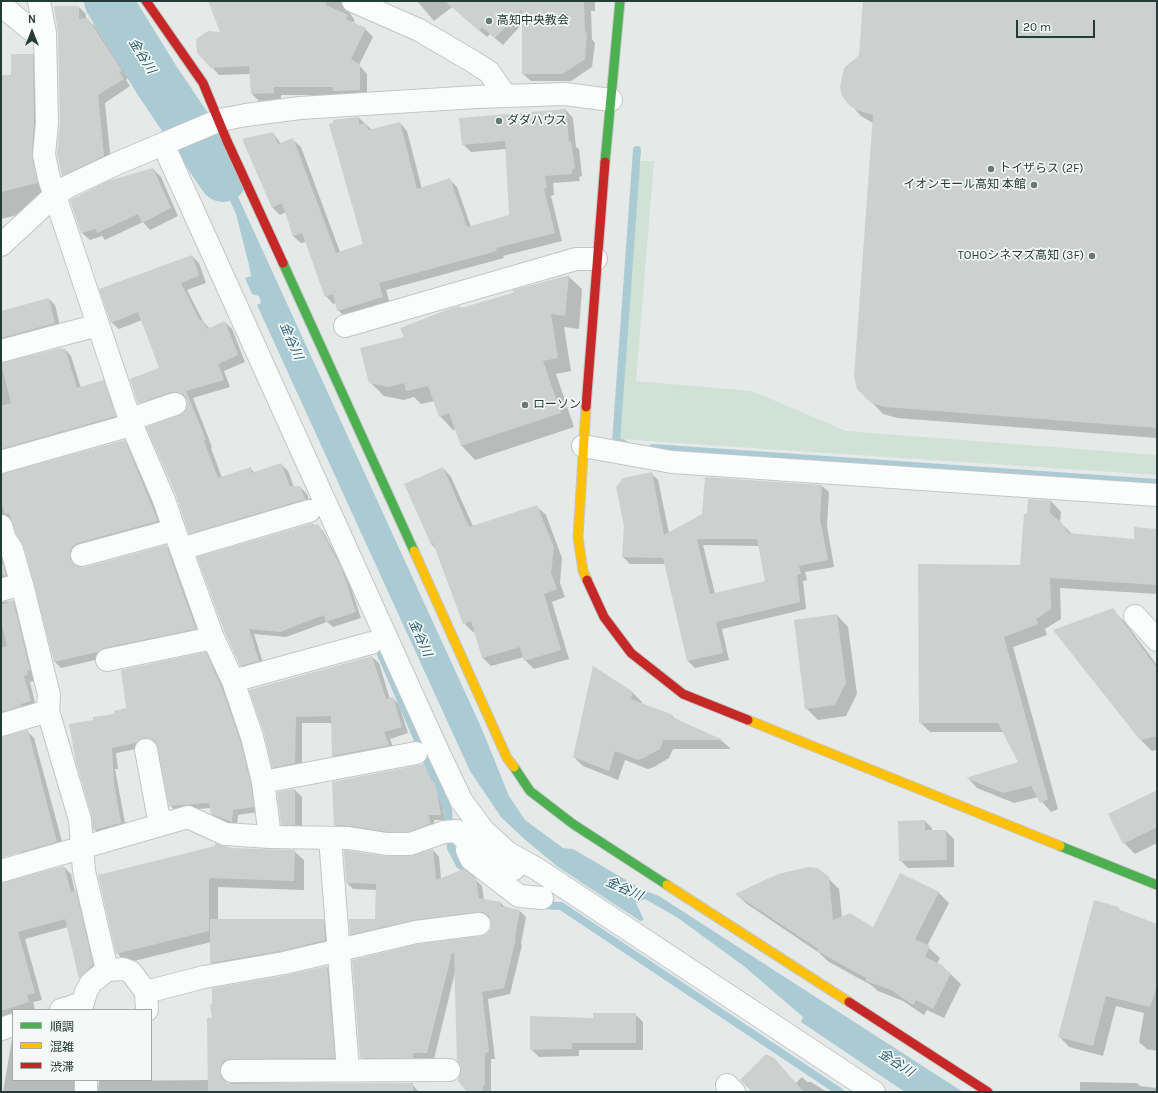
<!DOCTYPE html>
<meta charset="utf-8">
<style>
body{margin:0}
#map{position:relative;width:1158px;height:1093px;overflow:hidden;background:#e5eae8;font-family:Karla,"Noto Sans JP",sans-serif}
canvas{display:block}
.frame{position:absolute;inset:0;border:2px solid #253b37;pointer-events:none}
.legend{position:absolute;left:12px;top:1009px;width:140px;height:72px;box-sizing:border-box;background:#f4f8f6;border:1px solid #a1acaa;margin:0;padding:5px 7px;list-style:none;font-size:12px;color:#253b37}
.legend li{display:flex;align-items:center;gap:8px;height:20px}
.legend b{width:20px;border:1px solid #a1acaa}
.north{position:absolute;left:12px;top:12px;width:40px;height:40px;-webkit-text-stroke:3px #f4f8f6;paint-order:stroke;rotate:0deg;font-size:11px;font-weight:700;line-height:16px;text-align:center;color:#253b37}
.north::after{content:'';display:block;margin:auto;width:14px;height:18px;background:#253b37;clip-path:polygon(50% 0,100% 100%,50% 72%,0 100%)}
.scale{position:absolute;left:1016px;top:20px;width:79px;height:18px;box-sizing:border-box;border:2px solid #253b37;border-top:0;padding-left:5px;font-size:12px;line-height:14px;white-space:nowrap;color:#253b37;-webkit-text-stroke:3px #f4f8f6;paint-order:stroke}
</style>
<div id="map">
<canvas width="1158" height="1093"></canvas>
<div class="frame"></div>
<ul class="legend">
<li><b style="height:5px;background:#4caf50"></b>順調</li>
<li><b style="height:5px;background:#ffc107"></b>混雑</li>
<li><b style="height:5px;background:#c62828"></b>渋滞</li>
</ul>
<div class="north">N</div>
<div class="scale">20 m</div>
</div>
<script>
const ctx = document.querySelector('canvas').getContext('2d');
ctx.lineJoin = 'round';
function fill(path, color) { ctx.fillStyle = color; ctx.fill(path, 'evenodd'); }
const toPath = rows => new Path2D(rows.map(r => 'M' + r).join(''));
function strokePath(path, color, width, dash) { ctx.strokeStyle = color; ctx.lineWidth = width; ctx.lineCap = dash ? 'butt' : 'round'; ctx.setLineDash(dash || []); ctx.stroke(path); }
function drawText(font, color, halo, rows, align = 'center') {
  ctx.font = font + ' Karla,"Noto Sans JP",sans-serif'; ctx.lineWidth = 3.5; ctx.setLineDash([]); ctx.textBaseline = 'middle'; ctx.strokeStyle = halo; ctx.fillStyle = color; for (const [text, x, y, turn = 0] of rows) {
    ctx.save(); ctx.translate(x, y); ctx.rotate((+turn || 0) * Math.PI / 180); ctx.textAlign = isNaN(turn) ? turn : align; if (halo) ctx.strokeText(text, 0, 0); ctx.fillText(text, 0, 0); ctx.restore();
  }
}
const green = toPath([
 [640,161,654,161,636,381,752,391,846,431,1157,455,1157,475,619,439]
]);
const water = toPath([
 [206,138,234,188,481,727,509,796,525,820,563,848,573,849,643,890,659,896,963,1092,905,1092,801,1022,803,1017,745,967,678,918,645,899,636,903,644,920,640,921,558,867,522,837,501,817,470,771,257,305,261,303,259,296,252,294,245,278,251,276,249,265,236,214,227,194,217,173,194,154,187,146]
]);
const shadow = toPath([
 [209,1,351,1,348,10,355,21,352,23,365,29,373,37,359,65,367,74,367,97,342,98,338,95,281,95,281,100,259,101,252,94,250,74,219,75,212,67,221,33],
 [417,1,595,1,595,11,591,11,592,39,595,43,592,67,571,81,531,81,523,74,523,23,503,45,490,34,487,37,452,7,434,21],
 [864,1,1157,1,1157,438,897,418,883,414,858,388,873,123,861,116,849,103,860,55],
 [79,7,86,14,86,19,95,26,128,78,126,80,130,86,105,103,111,163,70,183,62,175],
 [33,55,48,70,52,198,28,204,30,212,1,219,1,76,12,76],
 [566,110,573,118,576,147,579,149,582,176,579,177,580,181,553,183,554,195,551,196,562,241,503,256,504,258,386,290,390,304,346,318,338,310,336,303,333,304,326,296,306,242,301,243,293,236,286,212,280,215,272,207,273,133,281,144,293,140,301,147,340,252,364,244,334,123,334,120,359,118,372,130,400,123,407,131,422,189,449,179,457,187,471,227,510,216,506,149,471,152,463,144],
 [153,169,161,177,178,216,150,230,143,222,105,240,102,236,90,240,82,233],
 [192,256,199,263,206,283,187,290,203,321,210,329,225,322,232,329,245,362,224,371,230,387,193,398,212,447,211,448,222,478,250,468,255,473,281,464,288,471,294,487,300,487,307,494,311,506,197,540,190,533,185,413,188,406,188,400,179,399,146,410,139,403,160,369,142,320,119,329,111,322],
 [568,276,582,289,579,329,564,327,571,371,556,374,574,427,475,460,462,446,456,429,453,430,440,416,434,401,421,404,414,397,404,400,384,396,370,382,405,338,460,307,462,309],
 [49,299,55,305,61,330,1,347,1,312],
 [65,349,71,356,81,388,103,382,110,388,121,423,7,455,1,449,1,364],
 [124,441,131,447,164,528,76,558,76,566,85,568,166,546,172,553,202,635,61,668,55,662,25,546,13,521,4,520,1,522,1,475],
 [443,468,451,477,473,526,537,507,546,515,562,558,560,583,565,597,552,602,569,659,534,669,525,660,524,657,491,666,483,658,475,631,473,632,464,623,436,549,431,544,406,484],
 [651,473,658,480,669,533,703,515,706,478,822,486,829,492,827,526,834,567,805,572,807,580,803,581,806,609,722,629,729,660,695,668,688,661,666,564,630,564,623,557],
 [703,545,759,546,767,582,715,594],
 [1051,501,1061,512,1060,522,1072,534,1135,540,1157,530,1157,594,1060,588,1061,619,1045,629,1047,635,1013,647,1058,809,1051,812,1038,797,1014,803,977,788,968,778,1020,762,1004,732,930,732,920,722,1021,566,1028,515],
 [313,524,315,526,317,525,323,531,347,576,361,618,333,627,327,622,286,637,254,634,264,666,246,671,241,666,226,633],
 [1,553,7,563,12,582,1,586],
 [13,601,19,607,36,676,33,677,34,681,30,682,36,707,1,714,1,602],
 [1112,610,1124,621,1157,665,1157,750,1152,751,1141,740],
 [837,615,848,627,857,694,846,716,818,720,806,708],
 [206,653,211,659,226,692,245,747,258,812,238,815,237,826,217,819,211,813,211,808,175,811,170,805,157,744,150,743,141,748,116,753,118,769,115,769,126,828,100,835,94,829,95,721,128,709],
 [372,657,379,663,390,699,393,698,399,705,408,733,390,739,395,752,339,762,333,756,332,723,302,723,302,769,280,774,273,767,265,733],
 [593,668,633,693,642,702,642,704,672,716,676,719,722,741,731,749,673,749,669,758,654,767,648,769,625,760,618,780,583,766,574,757],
 [27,731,34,738,64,849,27,859,20,852,1,857,1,738],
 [424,765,440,789,445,820,434,820,435,829,414,837,340,830,335,825],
 [295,790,302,797,302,832,290,832,282,824],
 [1157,791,1157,843,1135,854,1124,843],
 [925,821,932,828,932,831,946,831,954,839,954,867,908,868,900,860],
 [232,849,294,851,304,860,304,890,218,887,218,920,323,920,330,926,331,947,218,969,211,963,211,942,126,963,117,953],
 [433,850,439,857,441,879,475,879,482,886,484,900,501,903,506,908,520,911,526,917,521,944,522,945,510,994,488,999,495,1059,491,1059,491,1091,488,1092,468,1092,463,1069,455,972,434,1059,419,1059,419,1064,367,1064,361,1057,353,961,481,937,487,934,491,930,491,919,484,918,357,940,351,934,376,920,377,890,353,889,347,883,385,857,410,858],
 [64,867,71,874,75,892,82,899,99,971,87,985,80,978,68,927,25,939,42,1000,33,1002,35,1010,13,1010,13,1016,1,1020,1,891],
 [828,878,839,889,842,917,874,928,938,892,949,903,927,946,940,958,937,964,943,967,961,984,944,1018,927,1010,924,1015,903,1001,878,991,871,985,829,962,818,952,747,904,736,894],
 [1118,908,1122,912,1155,925,1157,922,1157,1051,1147,1049,1139,1042,1144,1013,1116,1006,1103,1056,1069,1047,1059,1036],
 [327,967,334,974,341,1065,226,1078,227,1083,412,1084,419,1092,98,1092,99,1081,209,1080,213,1019,287,976],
 [635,1014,643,1022,643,1050,579,1050,579,1056,539,1057,531,1049],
 [12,1039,13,1080,84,1080,80,1092,3,1092],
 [802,1077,807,1082,811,1082,827,1092,753,1092,796,1083],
 [1080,1082,1137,1083,1140,1086,1157,1088,1157,1092,1080,1092]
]);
const stream = toPath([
 [624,444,616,442,637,150],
 [653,448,1157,483],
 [381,654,448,810,451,848,460,865,474,874],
 [539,905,561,906,840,1092]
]);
const river = toPath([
 [108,1,158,82,223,178]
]);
const building = toPath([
 [208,1,326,1,326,5,348,15,346,19,366,28,351,59,360,65,360,90,333,91,333,87,274,87,274,93,251,94,249,66,211,68,197,53,196,39,208,31,220,32],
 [445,1,584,1,585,31,587,34,585,59,563,74,522,74,522,9,495,38,482,27,479,31],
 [863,1,1157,1,1157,428,885,407,871,403,857,389,854,376,855,363,873,115,856,110,848,104,842,96,840,87,844,68,859,55],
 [54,6,79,6,79,19,88,18,122,71,119,72,124,79,98,95,104,156,62,176,57,154,60,123,58,33],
 [11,54,33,54,34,123,32,154,38,183,1,192,1,75,11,75],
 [566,109,569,141,571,141,575,169,572,169,572,174,545,176,547,188,544,189,555,233,496,248,497,251,379,283,383,297,337,311,333,294,325,297,302,233,293,236,282,203,272,208,242,139,273,132,278,144,293,138,336,253,363,244,329,124,333,123,333,120,359,117,359,124,366,123,368,130,400,122,417,189,450,178,467,227,509,215,505,141,462,145,459,118],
 [153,168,171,208,142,223,138,214,97,233,96,229,81,233,70,200,108,181],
 [192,255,199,276,181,283,200,321,203,320,207,329,225,321,238,355,218,364,224,380,186,391,206,440,204,441,218,478,251,467,252,473,281,463,290,486,300,486,305,499,189,534,176,495,146,427,184,412,187,406,187,400,183,394,177,392,171,392,138,404,130,379,159,368,138,312,111,323,99,289],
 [569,275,565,316,551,314,558,358,543,361,561,413,461,446,449,413,439,417,428,386,406,391,404,383,389,387,369,383,360,348,404,337,400,328,449,309,460,306,461,308,513,293,513,290],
 [49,298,55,323,1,338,1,311],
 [61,348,62,349,65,348,77,388,104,380,116,416,1,449,1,406,11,403,1,363],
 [125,440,158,521,78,543,73,546,70,551,70,559,74,564,79,567,85,567,166,545,196,629,104,648,98,652,54,662,24,547,16,534,9,513,5,514,1,500,1,474],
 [443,467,469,527,537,505,554,548,551,573,557,589,544,594,561,650,524,661,520,647,482,658,471,621,463,624,433,543,431,544,404,484],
 [652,472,664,535,702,514,705,477,822,485,820,519,828,560,799,566,801,574,797,575,800,602,716,622,723,653,687,661,663,558,622,557,624,526,616,487,623,478],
 [697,539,757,539,765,581,710,594],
 [1028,499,1051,500,1050,513,1062,523,1068,533,1134,539,1134,527,1157,529,1157,585,1050,578,1051,609,1036,619,1038,624,1004,637,1048,799,1040,803,1031,786,1003,793,966,778,1018,762,998,723,919,723,918,564,1020,565,1024,514,1027,514],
 [313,523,314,526,318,524,342,569,356,612,326,622,324,615,280,632,249,629,259,661,240,666,225,633,197,557],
 [3,562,6,575,3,576,1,568],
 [13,600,30,670,27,671,28,675,24,676,31,701,21,704,21,706,1,712,1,648,7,646,1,621,1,605,8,603,8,601],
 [1113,608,1157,668,1157,736,1140,740,1053,630],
 [837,614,846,683,835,705,805,709,794,620],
 [206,652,221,686,240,740,251,784,254,807,233,810,232,822,211,814,209,803,169,806,155,740,144,738,136,743,112,748,114,784,121,823,93,830,92,817,76,762,69,724,93,720,93,717,114,714,114,711,126,708,121,670],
 [372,656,386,699,393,697,402,727,384,732,389,745,332,756,331,716,296,717,295,763,272,768,264,733,249,690],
 [593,666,633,692,631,699,673,715,672,717,723,740,663,740,660,749,644,758,638,760,615,751,609,771,573,757],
 [28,730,57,842,1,858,1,737],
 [424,764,432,782,435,782,441,815,429,815,430,824,408,832,388,832,350,826,334,825,332,782],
 [295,789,295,825,281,825,277,792],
 [1157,790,1157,827,1123,844,1108,814],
 [925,820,925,830,946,830,947,860,899,861,898,821],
 [215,843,232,848,295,850,294,881,209,878,209,931,116,954,98,875,215,846],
 [433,849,436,880,464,869,476,878,479,898,501,902,501,906,520,910,515,938,516,938,504,988,482,992,489,1052,485,1053,485,1085,483,1085,483,1092,467,1092,458,1081,461,1070,457,1061,454,953,452,953,427,1053,413,1053,413,1058,360,1058,352,960,418,944,481,936,487,934,491,928,491,923,489,916,483,912,477,912,414,920,350,935,349,919,375,919,376,884,346,883,344,850,385,856,410,856],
 [64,866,71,892,76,891,93,964,79,979,65,919,18,932,35,993,27,995,29,1002,1,1011,1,883],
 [809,867,818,868,829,877,833,920,850,913,873,927,900,873,939,892,915,939,930,946,925,957,944,966,945,970,951,973,933,1009,916,1000,913,1005,891,990,866,981,866,978,817,951,818,949,735,894,778,874],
 [1094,900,1119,907,1118,909,1157,924,1157,986,1150,1007,1106,996,1093,1046,1058,1037],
 [210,919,324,919,325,940,281,951,210,963],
 [327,966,335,1058,232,1059,225,1060,221,1065,220,1071,221,1078,226,1082,232,1084,413,1083,413,1092,208,1092,207,1018,212,1018,210,1005,212,1004,212,988,287,975],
 [593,1013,636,1013,636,1043,572,1043,572,1049,530,1050,530,1016,593,1018],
 [766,1054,774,1058,804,1092,752,1092,740,1080]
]);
const street = toPath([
 [39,1,45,33,47,123,44,155,49,178,131,423,164,500,181,549,213,638,233,681,252,737,263,782,270,837],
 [353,1,419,30,472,61,489,72,505,95],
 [1,5,30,29,45,33],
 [163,144,435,745,461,800,483,830,508,853,537,869,874,1092],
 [1,245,55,195,69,186,118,163,220,120,246,115,300,108,476,97,565,94,611,100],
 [345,326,576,259,596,259],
 [1,351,98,325],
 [583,446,672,462,1157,495],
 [1,462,124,427,140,416,175,404],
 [1,526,5,539,12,550,24,592,49,695,48,711,80,820,84,871,107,970,91,983,86,992,83,1003,61,1010],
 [181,549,309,511],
 [82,555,174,530],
 [1,590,22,584],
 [1135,616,1157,640],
 [107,660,213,638],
 [233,681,371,643],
 [1,725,48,711],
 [146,750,160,825],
 [263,782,416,753],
 [330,838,348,1070],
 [467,850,471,859,519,896,542,898],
 [1,871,188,817,225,834,270,837,348,838,387,844,410,844,444,832,457,831,472,846,514,869],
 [107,970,123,969,131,972,146,992,147,1010],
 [146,992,204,977,284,963,416,932,479,924],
 [1,1029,13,1025],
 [232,1071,449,1070],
 [86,1080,86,1092],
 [727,1085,734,1092]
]);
const fast = toPath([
 [605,162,620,1],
 [283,263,414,551],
 [514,767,530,791,573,824,667,885],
 [1060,846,1157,885]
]);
const slow = toPath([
 [586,407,578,537,583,571,587,580],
 [414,551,507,758,514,767],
 [748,720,1060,846],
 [667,885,849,1002]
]);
const jam = toPath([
 [146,1,203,83,227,141,283,263],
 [586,407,605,162],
 [587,580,604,617,631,653,683,694,748,720],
 [849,1002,988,1092]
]);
const markers = [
 [489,21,4,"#687875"],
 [499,121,4,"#687875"],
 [991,169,4,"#687875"],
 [1034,185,4,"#687875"],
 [1092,256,4,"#687875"],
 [525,405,4,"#687875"]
];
const poiNames = [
 ["高知中央教会",497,21],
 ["ダダハウス",507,121],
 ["トイザらス (2F)",999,169],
 ["イオンモール高知 本館",1026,185,"right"],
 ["TOHOシネマズ高知 (3F)",1084,256,"right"],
 ["ローソン",533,405]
];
const waterNames = [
 ["金谷川",142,56,58],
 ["金谷川",291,341,67],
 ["金谷川",420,638,66],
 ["金谷川",624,889,24],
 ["金谷川",896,1063,33]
];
fill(green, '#d0e1d6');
fill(water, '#aacad4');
fill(shadow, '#0003');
strokePath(stream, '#aacad4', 8);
strokePath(river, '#aacad4', 48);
fill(building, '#ccd1cf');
strokePath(street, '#c2c7c5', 24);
strokePath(fast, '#c1c7c5', 11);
strokePath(slow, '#c1c7c5', 11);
strokePath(jam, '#c1c7c5', 11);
strokePath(street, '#fbfcfc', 22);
strokePath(fast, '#4caf50', 9);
strokePath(slow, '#ffc107', 9);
strokePath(jam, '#c62828', 9);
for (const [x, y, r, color] of markers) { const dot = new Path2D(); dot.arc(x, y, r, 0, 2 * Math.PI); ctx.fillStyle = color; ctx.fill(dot); strokePath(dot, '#f4f8f6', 1.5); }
drawText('12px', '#253b37', '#f4f8f6', poiNames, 'left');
drawText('italic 13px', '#255e71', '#f4f8f6', waterNames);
</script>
